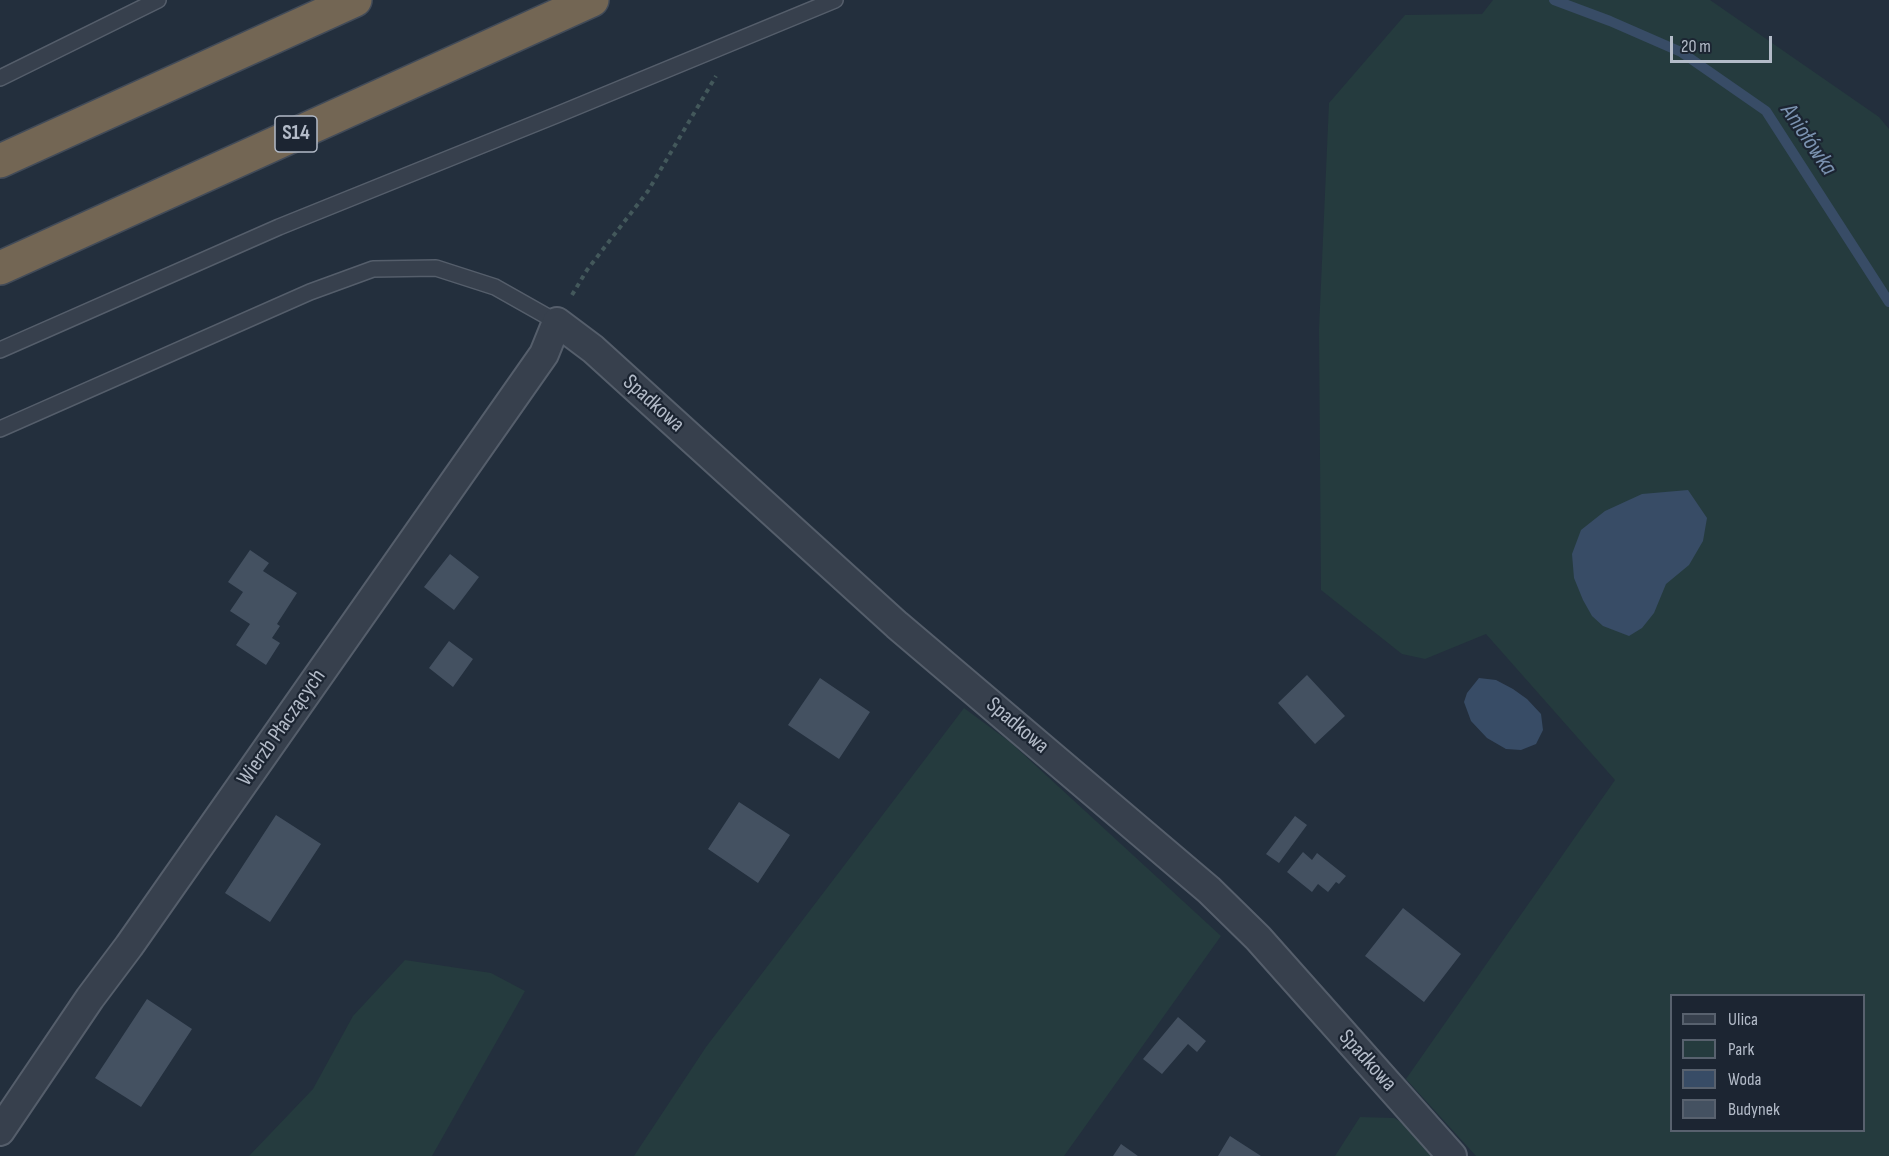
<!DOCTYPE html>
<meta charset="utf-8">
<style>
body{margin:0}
#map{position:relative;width:1889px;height:1156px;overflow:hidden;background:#232f3d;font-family:"Sofia Sans Condensed",sans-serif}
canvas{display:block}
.legend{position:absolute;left:1670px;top:994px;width:195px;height:138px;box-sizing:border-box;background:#1c2532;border:2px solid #58616e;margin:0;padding:8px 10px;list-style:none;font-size:18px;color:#b3bbc8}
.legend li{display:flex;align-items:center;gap:12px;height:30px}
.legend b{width:30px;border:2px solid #58616e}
.scale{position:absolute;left:1670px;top:36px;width:102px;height:27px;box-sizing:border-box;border:3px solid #b3bbc8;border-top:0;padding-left:8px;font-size:18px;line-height:21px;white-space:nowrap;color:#b3bbc8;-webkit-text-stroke:4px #1c2532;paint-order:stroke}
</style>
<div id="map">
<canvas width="1889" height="1156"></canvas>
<ul class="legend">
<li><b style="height:8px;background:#37404d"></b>Ulica</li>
<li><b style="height:16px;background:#253b3e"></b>Park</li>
<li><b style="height:16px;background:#384c66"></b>Woda</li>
<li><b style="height:16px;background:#445161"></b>Budynek</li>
</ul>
<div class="scale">20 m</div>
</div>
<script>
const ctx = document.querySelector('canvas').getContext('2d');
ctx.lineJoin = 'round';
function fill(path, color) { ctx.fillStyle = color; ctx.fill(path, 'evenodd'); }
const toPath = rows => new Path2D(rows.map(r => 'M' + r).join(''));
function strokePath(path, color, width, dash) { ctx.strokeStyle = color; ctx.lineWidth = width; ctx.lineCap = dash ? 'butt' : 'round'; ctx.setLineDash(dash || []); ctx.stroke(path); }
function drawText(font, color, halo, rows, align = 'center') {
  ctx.font = font + ' "Sofia Sans Condensed",sans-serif'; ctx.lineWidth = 4.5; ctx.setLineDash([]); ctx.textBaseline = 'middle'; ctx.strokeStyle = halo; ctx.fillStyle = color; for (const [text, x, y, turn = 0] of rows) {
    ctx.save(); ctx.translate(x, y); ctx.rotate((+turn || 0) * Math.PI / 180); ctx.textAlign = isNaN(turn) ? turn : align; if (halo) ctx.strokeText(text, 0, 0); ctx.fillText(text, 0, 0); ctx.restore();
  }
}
const green = toPath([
 [1493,0,1710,0,1879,117,1889,129,1889,1156,1476,1156,1406,1079,1615,780,1486,634,1425,659,1402,654,1321,590,1319,329,1329,103,1405,15,1482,14],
 [1672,996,1864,996,1864,1130,1672,1130],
 [964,708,1010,742,1221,936,1064,1156,634,1156,706,1047],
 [405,960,491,973,525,991,432,1156,249,1156,313,1089,353,1016],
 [1360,1117,1394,1118,1414,1129,1440,1156,1335,1156]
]);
const water = toPath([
 [1688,490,1707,518,1703,541,1689,565,1666,584,1654,613,1642,628,1629,636,1603,626,1592,616,1583,600,1574,578,1572,554,1581,530,1605,511,1642,494],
 [1479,678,1496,680,1513,689,1527,699,1541,714,1543,730,1536,744,1521,750,1506,749,1487,738,1471,721,1464,702,1467,693]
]);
const stream = toPath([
 [1554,0,1610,21,1681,52,1766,111,1889,302]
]);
const building = toPath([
 [250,550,269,563,263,571,297,593,277,624,280,626,272,638,280,643,266,665,236,645,250,624,230,611,243,592,228,582],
 [450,554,479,577,454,610,424,587],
 [449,641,473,659,453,687,429,668],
 [1307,675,1345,716,1315,744,1278,703],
 [820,678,870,712,839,759,788,725],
 [739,802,790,835,758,883,708,849],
 [276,815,321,844,270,922,225,893],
 [1295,816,1307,825,1279,863,1266,854],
 [1303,852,1312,860,1317,853,1346,876,1339,884,1336,882,1328,892,1318,884,1312,892,1287,872],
 [1403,908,1461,954,1424,1002,1365,956],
 [147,999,192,1029,141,1107,95,1078],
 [1178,1017,1206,1041,1197,1052,1188,1044,1162,1074,1143,1059],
 [1230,1136,1261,1156,1218,1156],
 [1121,1144,1138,1156,1113,1156]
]);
const path = toPath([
 [572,295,587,270,648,191,716,76]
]);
const service = toPath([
 [0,78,158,0],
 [0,350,279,227,559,114,835,0],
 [0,429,310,292,373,269,436,268,495,287,557,322]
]);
const minor = toPath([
 [0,1131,90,998,129,946,544,354,557,322,593,349,897,625,1209,890,1258,938,1452,1156]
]);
const motorway = toPath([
 [0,161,355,0],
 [0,268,592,0]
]);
const shields = [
 [296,134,42]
];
const shieldNames = [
 ["S14",296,134]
];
const streetNames = [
 ["Spadkowa",653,404,42],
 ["Spadkowa",1017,726,40],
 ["Wierzb Płaczących",282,728,-55],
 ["Spadkowa",1367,1061,48]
];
const waterNames = [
 ["Aniołówka",1808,140,56]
];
fill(green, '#253b3e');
fill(water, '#384c66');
strokePath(stream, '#384c66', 10);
fill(building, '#445161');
strokePath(service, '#555e6b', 18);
strokePath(minor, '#555e6b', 32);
strokePath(motorway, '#424b58', 36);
strokePath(path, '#43585b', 4, [4.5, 4.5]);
strokePath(service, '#37404d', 15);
strokePath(minor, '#37404d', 28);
strokePath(motorway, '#736654', 33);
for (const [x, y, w] of shields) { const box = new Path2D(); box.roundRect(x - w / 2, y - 18, w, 36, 4.5); ctx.fillStyle = '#1c2532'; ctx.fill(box); strokePath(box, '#b3bbc8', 1.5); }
drawText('bold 21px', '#b3bbc8', null, shieldNames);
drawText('22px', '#b3bbc8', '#1c2532', streetNames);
drawText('italic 24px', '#7b92b0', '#1c2532', waterNames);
</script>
